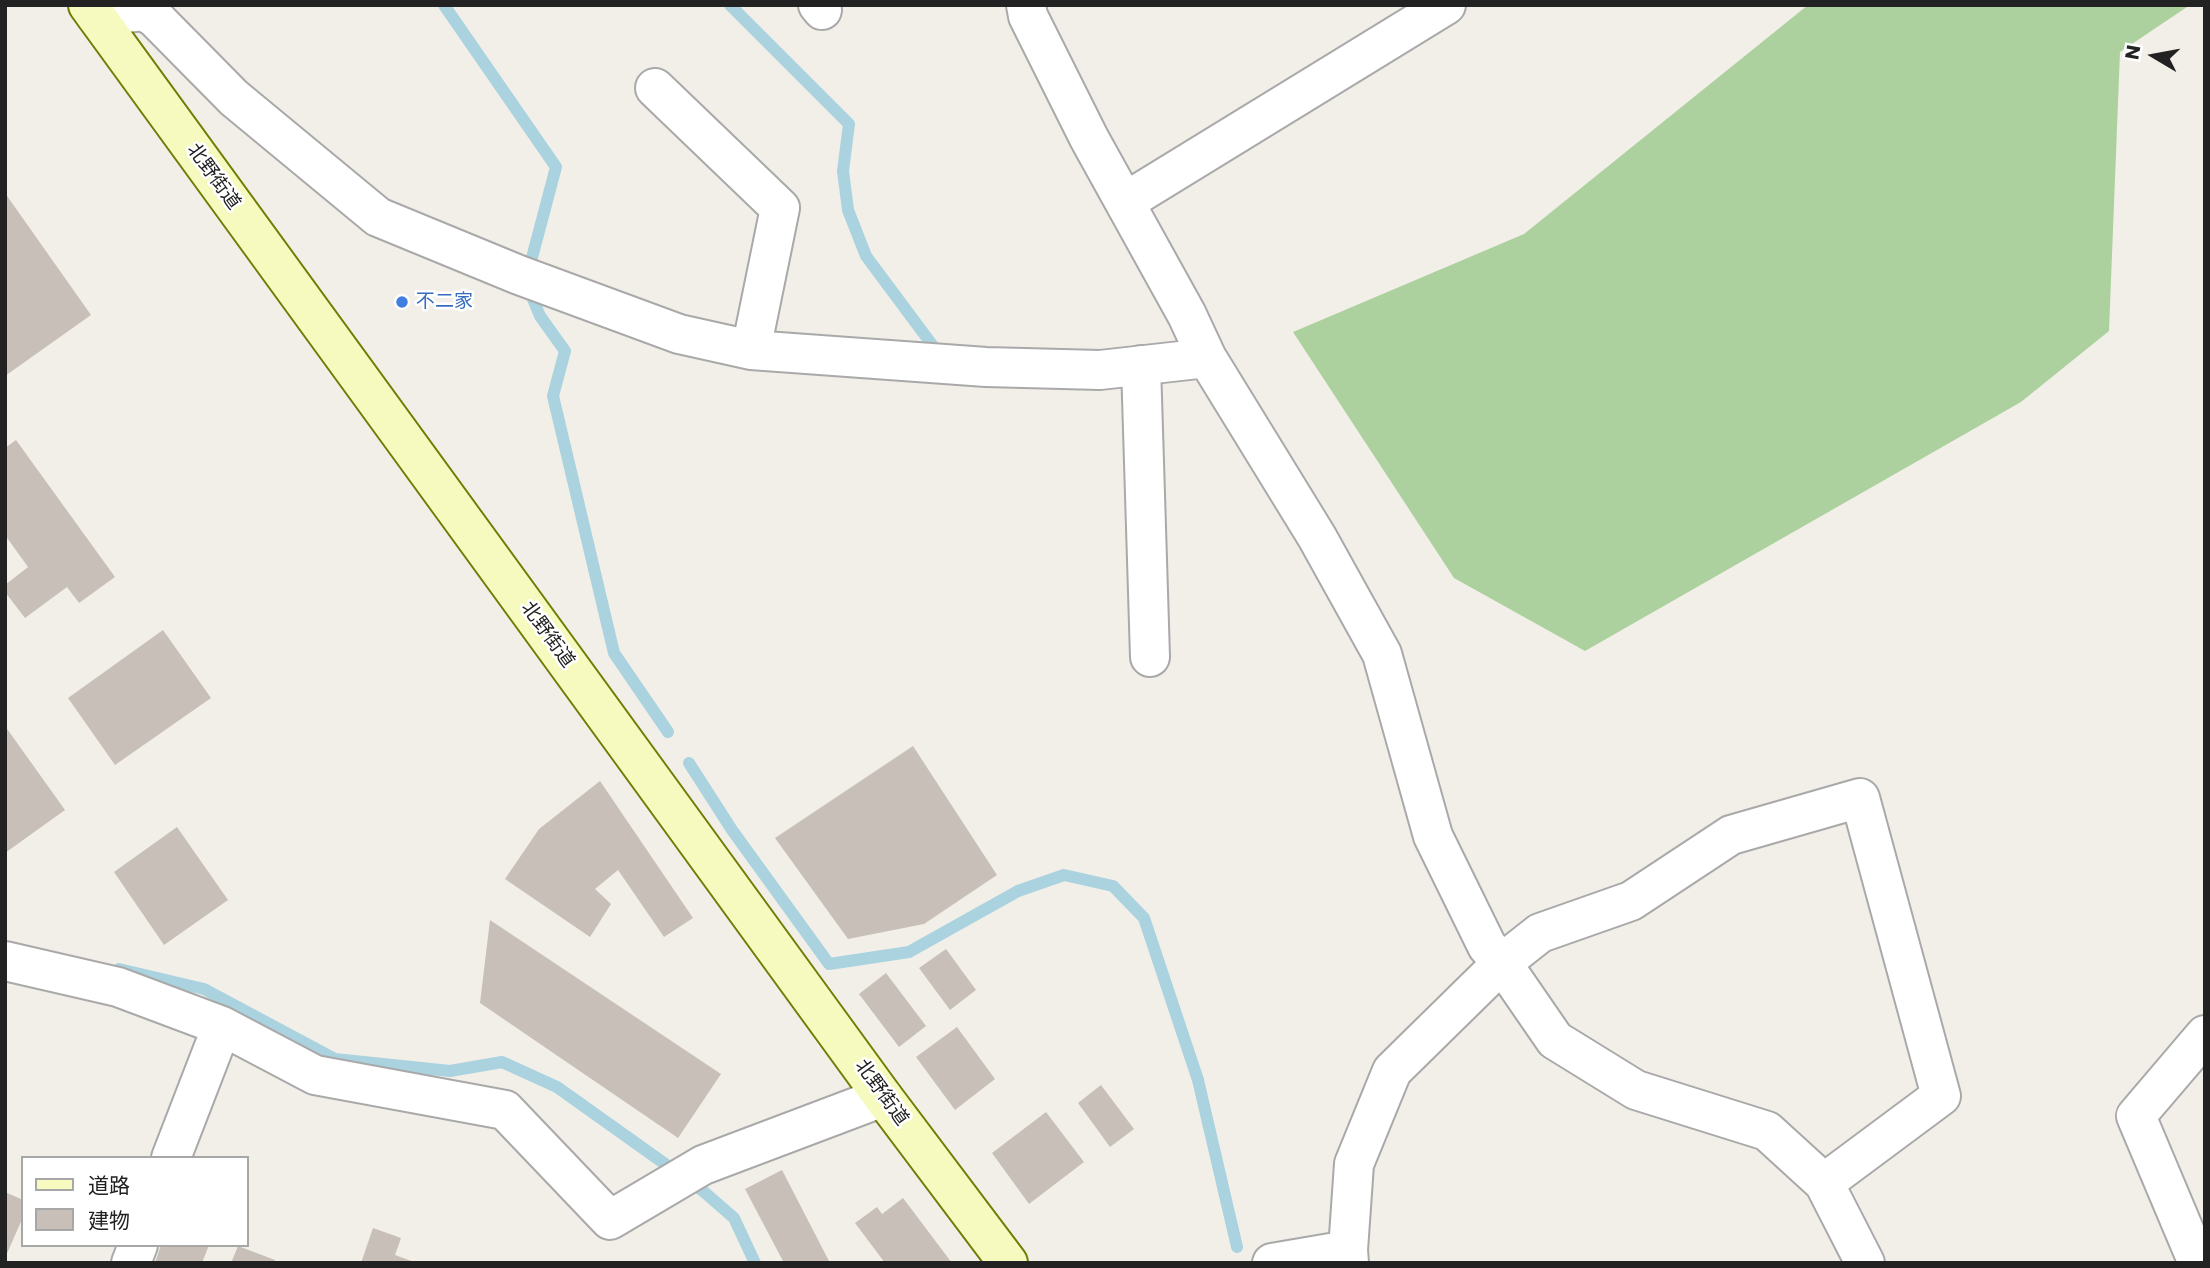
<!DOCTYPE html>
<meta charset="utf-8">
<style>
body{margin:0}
#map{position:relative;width:2210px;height:1268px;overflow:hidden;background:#f2efe9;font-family:Poppins,"Noto Sans JP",sans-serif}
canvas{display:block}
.frame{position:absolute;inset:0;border:7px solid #222;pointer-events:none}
.legend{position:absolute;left:21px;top:1156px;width:228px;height:91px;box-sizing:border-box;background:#fff;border:2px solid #a7a7a7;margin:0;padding:9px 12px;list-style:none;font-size:21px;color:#222}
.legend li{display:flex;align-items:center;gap:14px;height:35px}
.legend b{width:35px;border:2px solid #a7a7a7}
.north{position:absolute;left:2119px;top:21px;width:70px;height:70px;-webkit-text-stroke:5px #fff;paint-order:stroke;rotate:280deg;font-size:19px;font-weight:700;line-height:28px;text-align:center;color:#222}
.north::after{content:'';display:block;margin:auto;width:24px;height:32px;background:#222;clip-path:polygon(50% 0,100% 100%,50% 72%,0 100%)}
</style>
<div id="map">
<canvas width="2210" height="1268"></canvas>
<div class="frame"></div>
<ul class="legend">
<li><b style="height:9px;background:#f7fabf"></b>道路</li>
<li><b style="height:19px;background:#c7bfb8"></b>建物</li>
</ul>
<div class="north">N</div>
</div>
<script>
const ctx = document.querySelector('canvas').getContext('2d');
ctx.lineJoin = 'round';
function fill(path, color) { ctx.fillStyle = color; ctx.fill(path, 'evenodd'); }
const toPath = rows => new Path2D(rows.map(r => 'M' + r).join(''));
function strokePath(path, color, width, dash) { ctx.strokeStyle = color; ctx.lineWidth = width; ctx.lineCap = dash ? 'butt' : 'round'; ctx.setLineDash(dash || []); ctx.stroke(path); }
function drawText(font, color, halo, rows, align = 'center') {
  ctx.font = font + ' Poppins,"Noto Sans JP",sans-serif'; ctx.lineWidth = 5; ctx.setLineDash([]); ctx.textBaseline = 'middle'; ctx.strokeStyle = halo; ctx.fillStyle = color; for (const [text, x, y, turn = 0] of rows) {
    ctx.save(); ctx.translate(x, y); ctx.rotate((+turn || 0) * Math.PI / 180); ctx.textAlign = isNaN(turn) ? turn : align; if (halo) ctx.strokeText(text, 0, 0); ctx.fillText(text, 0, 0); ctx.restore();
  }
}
const forest = toPath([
 [1808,5,2190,5,2120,52,2109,331,2021,402,1585,651,1454,578,1293,332,1524,234]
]);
const stream = toPath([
 [444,5,556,167,529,269],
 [730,5,849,124,843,171,848,210,866,256,936,350],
 [533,299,540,316,565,351,553,396,614,653,668,732],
 [689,763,732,830,829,964,909,952,1018,891,1064,875,1113,886,1144,918,1198,1080,1237,1247],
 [119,969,204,989,335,1059,450,1071,502,1062,557,1087,703,1191,734,1218,755,1263]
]);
const building = toPath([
 [5,193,91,315,5,376],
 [16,440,115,577,79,603,67,587,25,618,5,592,5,585,28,567,5,535,5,448],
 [163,630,211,698,115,765,68,698],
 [5,726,65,810,5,853],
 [913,746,997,875,924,924,848,939,775,838],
 [600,781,693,918,664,937,618,870,595,889,611,904,590,937,505,879,539,829],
 [177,827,228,900,164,945,114,872],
 [490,920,721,1074,678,1138,480,1003],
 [946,949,976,990,950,1010,919,968],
 [886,973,926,1026,899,1047,859,994],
 [957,1027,995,1079,955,1110,916,1057],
 [1101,1085,1134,1129,1110,1147,1078,1103],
 [1046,1112,1084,1162,1029,1204,992,1153],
 [782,1170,830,1263,784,1263,745,1189],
 [5,1192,23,1200,23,1217,5,1258],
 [903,1198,952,1263,885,1263,855,1223,877,1207,882,1214],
 [373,1228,401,1238,395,1255,417,1263,361,1263],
 [161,1245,209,1245,202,1263,155,1263],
 [238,1246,275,1260,274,1263,231,1263]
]);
const minor = toPath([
 [818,5,822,10],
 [1026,5,1028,16,1089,138,1187,315,1207,358,1317,537,1382,654,1433,836,1487,946,1502,963,1555,1040,1636,1090,1767,1131,1824,1183,1865,1263],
 [96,16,144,11,155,18,234,98,378,217,519,275,679,334,751,350,986,367,1100,370,1207,358],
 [655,88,780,208,751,350],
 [1125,202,1446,5],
 [1141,365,1150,657],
 [5,961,118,987,222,1026,315,1075,505,1110,610,1220,703,1165,883,1097],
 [171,1158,222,1026],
 [131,1263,138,1245],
 [1272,1263,1348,1250],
 [1349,1263,1348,1250,1354,1164,1392,1071,1502,963,1540,933,1631,901,1731,835,1860,798,1941,1096,1824,1183],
 [2198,1263,2136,1116,2205,1035]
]);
const secondary = toPath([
 [88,5,883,1097,1008,1263]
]);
const markers = [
 [402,302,7,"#3f7fe0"]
];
const streetNames = [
 ["北野街道",213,177,54],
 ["北野街道",547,635,54],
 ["北野街道",881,1093,54]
];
const shopNames = [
 ["不二家",416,302]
];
fill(forest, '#add19e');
strokePath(stream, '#aad3df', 12);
fill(building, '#c7bfb8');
strokePath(minor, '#a9a9a9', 42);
strokePath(secondary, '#707d05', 42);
strokePath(minor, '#fff', 38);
strokePath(secondary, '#f7fabf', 38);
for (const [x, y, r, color] of markers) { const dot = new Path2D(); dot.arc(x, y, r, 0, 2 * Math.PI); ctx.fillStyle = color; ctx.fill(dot); strokePath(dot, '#fff', 2.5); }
drawText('19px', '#222', '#fff', streetNames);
drawText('19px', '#366cbe', '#fff', shopNames, 'left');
</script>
